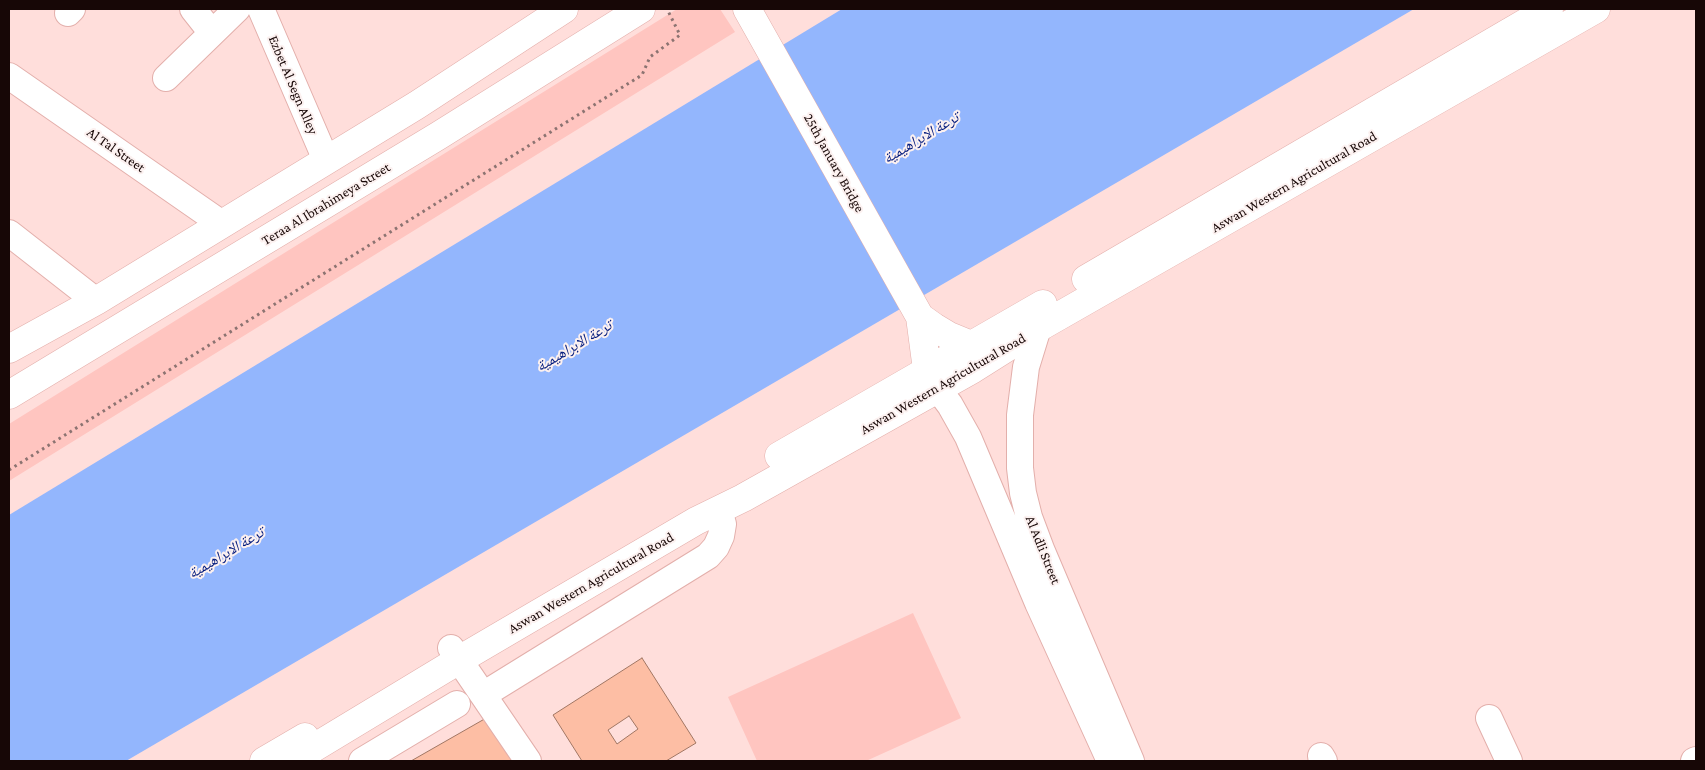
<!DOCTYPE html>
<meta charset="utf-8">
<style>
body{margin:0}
#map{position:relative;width:1705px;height:770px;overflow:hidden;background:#ffdedb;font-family:"Crimson Pro",serif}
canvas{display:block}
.frame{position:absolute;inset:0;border:10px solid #170706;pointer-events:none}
</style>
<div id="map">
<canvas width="1705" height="770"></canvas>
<div class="frame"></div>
</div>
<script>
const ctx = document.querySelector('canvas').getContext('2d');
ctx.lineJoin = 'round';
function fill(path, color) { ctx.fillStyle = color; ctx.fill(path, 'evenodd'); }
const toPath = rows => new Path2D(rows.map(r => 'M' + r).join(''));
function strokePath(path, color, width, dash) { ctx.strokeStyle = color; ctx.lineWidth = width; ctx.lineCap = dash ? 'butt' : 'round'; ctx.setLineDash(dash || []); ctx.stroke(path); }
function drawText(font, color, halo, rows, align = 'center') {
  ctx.font = font + ' "Crimson Pro","Noto Naskh Arabic",serif'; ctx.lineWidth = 4; ctx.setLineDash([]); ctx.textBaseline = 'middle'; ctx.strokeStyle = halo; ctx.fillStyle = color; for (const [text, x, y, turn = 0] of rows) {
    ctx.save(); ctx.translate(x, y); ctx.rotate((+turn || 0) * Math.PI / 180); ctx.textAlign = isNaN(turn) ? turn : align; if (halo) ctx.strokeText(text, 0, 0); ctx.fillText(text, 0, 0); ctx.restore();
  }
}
const green = toPath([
 [677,9,720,9,735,32,9,481,9,424],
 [913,613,961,718,866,761,757,761,728,697]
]);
const water = toPath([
 [842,9,1414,9,126,761,9,761,9,515]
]);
const building = toPath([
 [642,658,696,743,666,761,582,761,553,715,642,658],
 [629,716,638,729,617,744,608,730,629,716],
 [488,717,513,761,411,761,488,717]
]);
const path = toPath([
 [9,470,642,75,650,57,680,35,668,11]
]);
const minor = toPath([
 [193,9,212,33],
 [261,9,326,160],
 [68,13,72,9],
 [9,76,222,224],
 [166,78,237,9],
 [9,233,96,301],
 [1038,328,1026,367,1020,415,1020,468,1023,493,1029,517,1041,549,1131,761],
 [938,389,950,405,968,437,1038,603,1110,761],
 [451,648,528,761],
 [483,695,708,556,716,547,721,536,723,524,719,511],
 [1489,718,1509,761],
 [1321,756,1324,761],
 [362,761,457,704],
 [1694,761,1696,760]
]);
const major = toPath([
 [747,9,920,317,927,370,935,384],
 [1086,279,1549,9],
 [920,317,934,327,949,336,971,345],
 [9,349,96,301,417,105,564,9],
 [9,395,438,136,641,9],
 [779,456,1043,304],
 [264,761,305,737],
 [292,761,459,660,696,521,743,498,973,369,1038,328,1596,9]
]);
const streetNames = [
 ["Ezbet Al Segn Alley",293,85,67],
 ["Al Tal Street",116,150,35],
 ["25th January Bridge",834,163,61],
 ["Aswan Western Agricultural Road",1294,182,-30],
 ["Teraa Al Ibrahimeya Street",326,204,-31],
 ["Aswan Western Agricultural Road",943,384,-30],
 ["Al Adli Street",1043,550,68],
 ["Aswan Western Agricultural Road",591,583,-30]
];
const waterNames = [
 ["ترعة الابراهيمية",921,138,-31],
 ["ترعة الابراهيمية",574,346,-31],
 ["ترعة الابراهيمية",226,553,-31]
];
fill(green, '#ffc5c0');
fill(water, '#93b6fd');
fill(building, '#fdbea4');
strokePath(building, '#a17663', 1);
strokePath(minor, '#e3afab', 28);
strokePath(major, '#e3afab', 29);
strokePath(path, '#8c7371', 3, [2.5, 4]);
strokePath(minor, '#fff', 26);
strokePath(major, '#fff', 28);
drawText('14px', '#170706', '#fcf1f0', streetNames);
drawText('italic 15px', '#00197c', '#fcf1f0', waterNames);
</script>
